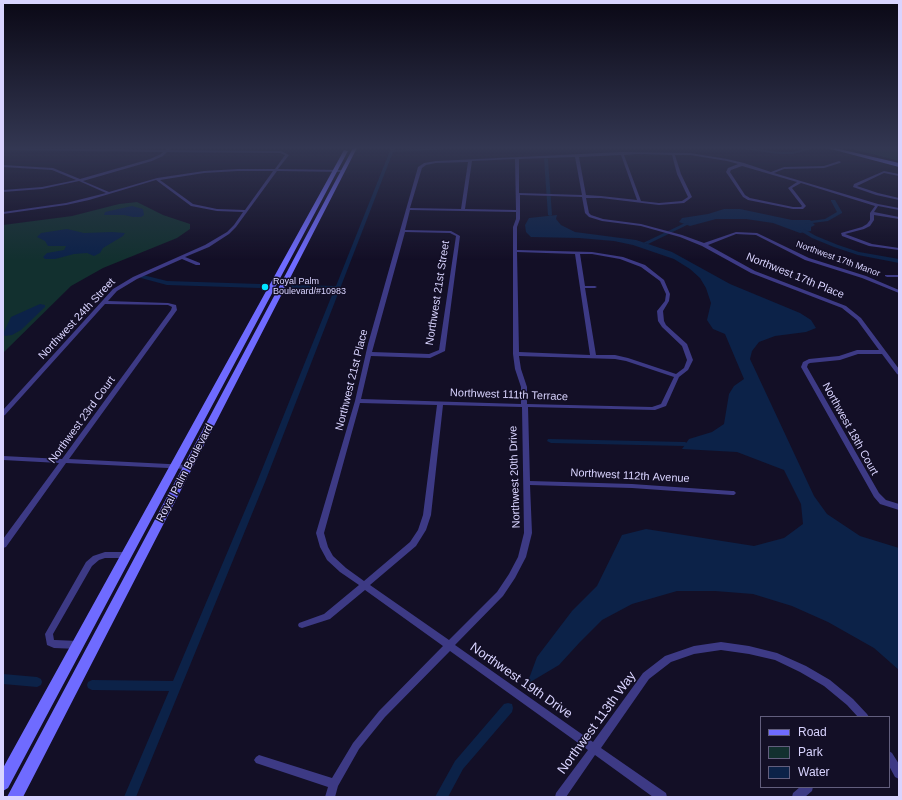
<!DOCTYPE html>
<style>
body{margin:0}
#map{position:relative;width:902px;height:800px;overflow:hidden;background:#130f26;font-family:Arial,sans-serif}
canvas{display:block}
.frame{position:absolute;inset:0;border:4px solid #d9d4ff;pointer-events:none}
.legend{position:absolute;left:760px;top:716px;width:130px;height:72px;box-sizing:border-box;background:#130f26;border:1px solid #625e7d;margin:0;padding:5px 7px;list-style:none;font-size:12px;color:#d9d4ff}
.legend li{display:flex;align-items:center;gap:8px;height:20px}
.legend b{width:20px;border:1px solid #625e7d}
</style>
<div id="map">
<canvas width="902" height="800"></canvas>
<div class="frame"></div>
<ul class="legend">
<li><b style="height:5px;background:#6f6bff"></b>Road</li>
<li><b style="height:11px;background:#12302f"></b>Park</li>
<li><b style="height:11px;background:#0c2248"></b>Water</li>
</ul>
</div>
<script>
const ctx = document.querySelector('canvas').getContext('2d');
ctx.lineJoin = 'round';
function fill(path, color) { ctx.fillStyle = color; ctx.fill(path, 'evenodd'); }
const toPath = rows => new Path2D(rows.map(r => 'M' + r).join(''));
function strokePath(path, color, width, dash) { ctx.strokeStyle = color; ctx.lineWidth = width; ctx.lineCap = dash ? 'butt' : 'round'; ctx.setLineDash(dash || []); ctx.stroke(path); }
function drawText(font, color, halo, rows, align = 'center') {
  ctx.font = font + ' Arial,sans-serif'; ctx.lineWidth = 3; ctx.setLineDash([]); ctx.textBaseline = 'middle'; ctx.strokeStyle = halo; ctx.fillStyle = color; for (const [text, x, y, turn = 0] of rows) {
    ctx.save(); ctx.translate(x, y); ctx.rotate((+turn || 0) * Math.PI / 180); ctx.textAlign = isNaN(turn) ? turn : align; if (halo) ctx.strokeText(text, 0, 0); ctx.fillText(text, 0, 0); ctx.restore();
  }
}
const green = toPath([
 [848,148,899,148,899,161],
 [137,202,163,215,190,224,190,229,177,238,103,268,71,286,3,353,3,225,72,216,119,204]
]);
const water = toPath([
 [132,206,143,209,144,215,141,217,133,217,124,215,104,215,105,212],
 [724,209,740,209,792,220,810,220,815,225,811,227,811,231,800,233,773,223,746,219,716,219,690,226,679,222,682,218,708,214],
 [557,215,556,219,561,225,575,232,636,240,672,252,730,284,800,313,811,320,816,328,806,332,775,336,759,342,752,351,750,359,814,496,827,514,860,536,899,548,899,670,874,648,828,622,792,606,753,594,715,591,677,591,632,604,602,620,580,642,559,665,527,684,537,657,572,611,597,586,622,535,646,529,754,546,784,538,803,524,801,504,784,470,737,452,682,449,689,439,712,432,724,424,729,394,734,386,744,379,725,334,713,329,707,320,711,303,706,288,700,278,690,269,674,259,633,245,614,241,579,238,531,237,526,232,525,225,529,218],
 [67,229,84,233,112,232,125,233,123,236,103,248,100,253,94,256,87,253,74,254,55,259,45,259,43,257,47,253,64,250,66,246,48,246,45,241,37,237,41,233],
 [40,304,45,305,45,307,21,330,12,335,5,336,3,334,11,317]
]);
const canal = toPath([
 [391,148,395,148,394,150,451,148,449,149,393,152,265,482,136,797,124,797,169,691,92,690,88,688,87,685,88,682,92,680,173,681,257,482,334,290,291,289,288,287,291,285,336,286,391,148],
 [737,148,748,148,779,152,793,152,808,148,814,148,793,154,779,154,737,148],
 [546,158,548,159,552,215,550,216,548,215,544,159,546,158],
 [831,200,835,200,842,212,842,213,828,221,805,224,802,228,816,236,838,245,859,252,899,259,899,263,858,255,834,247,812,238,797,229,797,227,802,222,825,219,837,212,831,201,831,200],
 [685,223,689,224,648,244,643,243,685,223],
 [143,275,167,281,260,284,263,286,260,288,167,285,141,278,140,277,143,275],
 [548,439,685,442,689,444,685,446,551,443,547,441,548,439],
 [3,674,37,677,41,679,42,682,41,685,37,687,3,684,3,674],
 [508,703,512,704,513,708,512,712,463,769,448,797,435,797,455,761,504,704,508,703]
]);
const street = toPath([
 [3,148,165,150,168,148,170,149,169,150,281,151,289,155,278,169,343,170,345,171,343,172,277,171,236,227,229,234,209,247,185,257,200,263,200,265,196,265,182,259,137,279,117,291,108,301,168,303,176,305,177,310,69,459,188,465,190,465,191,467,190,469,188,469,66,463,6,547,3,548,3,539,59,463,3,460,3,456,62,459,171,310,172,307,168,305,105,304,5,415,3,416,3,410,113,289,133,277,205,245,227,232,234,225,243,212,217,211,191,206,156,180,89,200,66,205,3,214,3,212,66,203,106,193,79,181,42,189,3,192,3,190,42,187,76,180,52,170,3,167,3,165,53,168,80,179,150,159,161,154,163,152,3,150,3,148],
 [167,152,280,153,285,155,275,169,238,169,204,171,157,178,109,192,83,181,152,161,163,156,167,152],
 [238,171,273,171,245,210,217,209,193,204,160,180,204,173,238,171],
 [622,152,690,153,727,159,744,163,771,172,784,167,824,166,839,161,841,162,840,163,824,168,784,169,774,173,878,204,899,208,899,210,878,206,874,212,899,217,899,219,874,215,874,220,870,226,864,229,845,234,872,244,899,248,899,250,869,246,842,236,841,233,862,227,867,224,870,220,870,213,875,206,801,183,792,188,806,206,803,209,793,209,748,200,743,197,726,172,728,168,738,164,727,161,690,155,675,155,681,174,692,197,684,203,659,205,601,198,586,198,589,213,591,215,603,219,641,224,682,235,704,243,736,232,757,233,809,258,866,276,899,290,899,293,862,278,805,260,756,235,736,234,708,245,755,271,846,306,861,318,899,369,899,375,897,374,882,354,858,354,840,360,810,363,808,364,807,367,879,493,886,500,899,504,899,510,880,504,874,497,801,367,803,362,809,359,839,356,857,350,879,350,857,320,842,308,751,273,702,246,680,237,641,226,602,221,589,217,585,213,582,197,520,195,520,219,517,227,517,250,592,252,623,257,645,265,664,280,670,294,669,301,663,311,664,321,666,325,687,344,693,360,688,370,679,377,666,406,655,410,528,407,530,481,632,484,732,491,734,491,736,493,734,495,732,495,632,488,530,485,532,533,526,557,515,578,503,596,455,645,593,742,643,673,665,656,694,646,721,642,749,646,777,653,806,666,830,680,853,699,867,714,869,717,858,717,847,705,824,686,800,672,775,660,749,654,721,650,694,654,671,662,649,679,601,748,666,793,667,797,653,797,595,755,566,797,555,797,556,793,588,750,450,651,385,717,359,749,338,786,335,797,325,797,328,787,256,763,254,760,256,757,259,755,332,778,353,743,379,711,443,646,365,590,330,619,302,628,299,627,298,625,299,623,324,614,359,585,340,572,327,560,320,547,316,533,355,401,368,344,418,167,424,163,436,161,622,152],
 [638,154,672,155,677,174,688,197,682,201,659,203,641,201,624,155,638,154],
 [621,155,637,200,601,196,586,195,579,157,621,155],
 [575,157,582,195,519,193,519,159,575,157],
 [515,159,516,210,465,209,472,161,515,159],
 [468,162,461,209,410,208,422,168,426,165,436,163,468,162],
 [742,166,797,182,788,188,802,206,801,207,793,207,750,198,745,195,730,172,731,170,742,166],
 [410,210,516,212,516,219,513,227,513,354,515,369,521,387,521,404,361,399,371,356,430,358,445,351,460,236,451,231,405,230,410,210],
 [405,232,450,233,456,236,439,350,429,354,372,352,405,232],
 [517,252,575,254,590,355,519,352,517,252],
 [580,254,592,254,620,259,641,267,660,281,666,294,665,301,657,311,658,321,662,327,682,346,687,360,684,368,676,374,628,358,615,355,596,355,585,288,595,288,597,287,595,286,585,286,580,254],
 [519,356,615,359,626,361,674,377,661,404,652,407,527,404,527,387,521,369,519,356],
 [360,403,437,405,423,515,418,530,410,542,364,581,346,568,333,556,328,547,324,533,360,403],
 [443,405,522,407,524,533,518,557,509,574,497,592,449,640,370,585,416,546,426,530,431,515,443,405],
 [884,171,899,174,899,176,884,173,857,186,878,193,899,198,899,200,876,195,853,187,854,184,884,171],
 [885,275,899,275,899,277,887,277,885,276,885,275],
 [105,552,126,552,129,553,130,555,129,557,126,558,105,558,99,560,92,566,53,634,54,640,55,640,78,641,81,642,82,645,81,648,78,649,54,648,47,645,45,634,86,562,93,556,105,552],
 [889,751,892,753,899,764,899,779,895,777,889,766,889,751],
 [800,787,813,787,812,791,805,797,792,797,793,793,800,787]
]);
const secondary = toPath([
 [353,148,357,148,23,797,7,797,353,148],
 [827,148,835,148,899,163,899,167,827,148],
 [344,150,348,151,8,788,3,791,3,768,344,150]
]);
const markers = [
 [265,287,4,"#00e5ff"]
];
const farStreetnames = [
 ["Northwest 17th Manor",838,259,20]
];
const farPoinames = [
 ["Royal Palm",273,282],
 ["Boulevard/#10983",273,292]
];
const streetNames = [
 ["Northwest 17th Place",795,276,22],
 ["Northwest 21st Street",438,293,-81],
 ["Northwest 24th Street",77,319,-47],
 ["Northwest 21st Place",352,380,-76],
 ["Northwest 111th Terrace",509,395,2],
 ["Northwest 23rd Court",82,420,-54],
 ["Northwest 18th Court",850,429,61],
 ["Royal Palm Boulevard",185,473,-62],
 ["Northwest 112th Avenue",630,476,3],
 ["Northwest 20th Drive",515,477,-92]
];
const nearStreetnames = [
 ["Northwest 19th Drive",521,681,35],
 ["Northwest 113th Way",597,723,-54]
];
fill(green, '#12302f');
fill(water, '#0c2248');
fill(canal, '#0c2248');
fill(street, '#3d3a85');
fill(secondary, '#6f6bff');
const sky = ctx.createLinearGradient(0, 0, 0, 260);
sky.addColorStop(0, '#0a0815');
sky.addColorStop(0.57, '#333752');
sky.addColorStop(1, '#33375200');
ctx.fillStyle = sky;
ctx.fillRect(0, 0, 902, 260);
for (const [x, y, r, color] of markers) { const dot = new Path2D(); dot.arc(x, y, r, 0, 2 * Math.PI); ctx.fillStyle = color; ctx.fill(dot); strokePath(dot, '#130f26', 1.5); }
drawText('9px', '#d9d4ff', '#130f26', farStreetnames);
drawText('9px', '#d9d4ff', '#130f26', farPoinames, 'left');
drawText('11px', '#d9d4ff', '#130f26', streetNames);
drawText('13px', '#d9d4ff', '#130f26', nearStreetnames);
</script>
